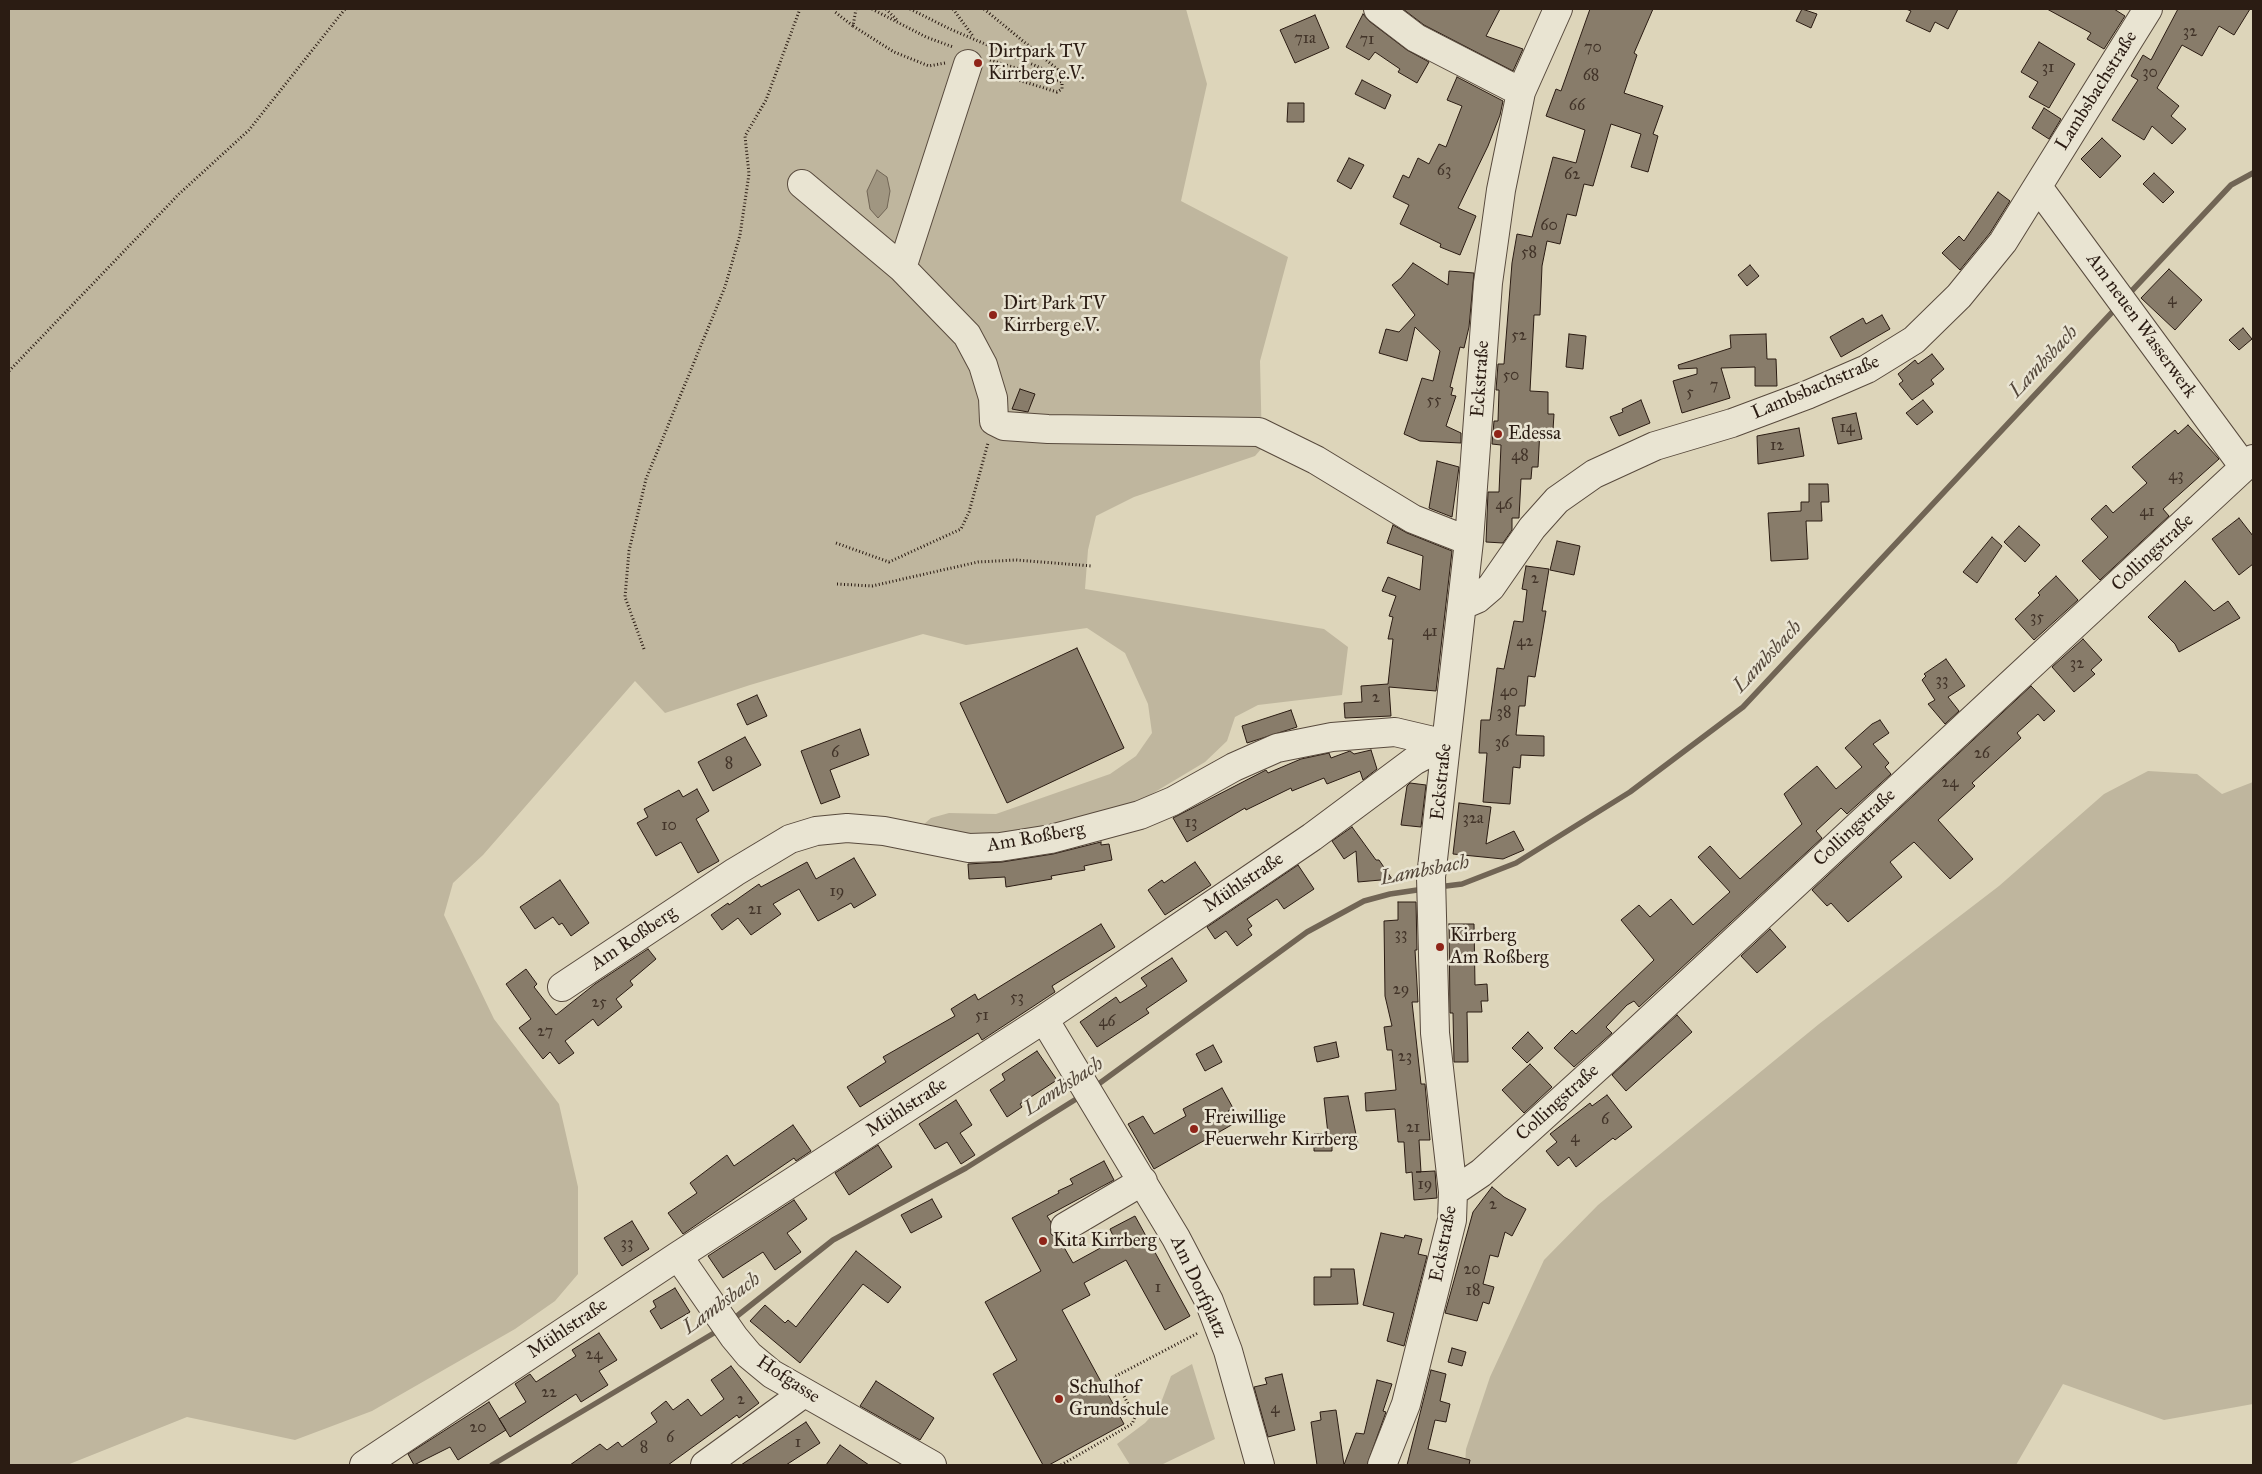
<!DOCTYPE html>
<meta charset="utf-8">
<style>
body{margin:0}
#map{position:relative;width:2262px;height:1474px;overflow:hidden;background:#ddd5ba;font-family:"IM FELL Great Primer",serif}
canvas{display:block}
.frame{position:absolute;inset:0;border:10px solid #2b1c13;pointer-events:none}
</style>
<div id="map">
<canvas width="2262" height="1474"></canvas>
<div class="frame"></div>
</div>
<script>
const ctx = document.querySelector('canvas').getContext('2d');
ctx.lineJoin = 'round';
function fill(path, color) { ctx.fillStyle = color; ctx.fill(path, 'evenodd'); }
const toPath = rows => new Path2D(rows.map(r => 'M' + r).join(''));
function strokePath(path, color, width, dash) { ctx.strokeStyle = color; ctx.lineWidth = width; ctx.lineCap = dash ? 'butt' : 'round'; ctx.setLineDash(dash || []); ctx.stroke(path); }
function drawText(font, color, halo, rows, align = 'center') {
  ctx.font = font + ' "IM FELL Great Primer",serif'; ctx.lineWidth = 5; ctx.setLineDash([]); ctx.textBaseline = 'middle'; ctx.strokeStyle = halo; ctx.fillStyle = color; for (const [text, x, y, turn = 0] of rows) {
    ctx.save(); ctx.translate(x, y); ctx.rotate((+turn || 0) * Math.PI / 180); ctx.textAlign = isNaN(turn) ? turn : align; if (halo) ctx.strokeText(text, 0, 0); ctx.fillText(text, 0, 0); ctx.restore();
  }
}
const green = toPath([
 [9,9,1186,9,1207,84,1181,201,1288,257,1260,361,1262,448,1255,456,1134,497,1096,516,1088,550,1085,589,1324,629,1348,647,1342,695,1258,705,1235,717,1227,741,1205,762,1125,810,998,836,933,832,923,825,931,818,949,813,996,814,1110,774,1136,756,1152,733,1148,704,1125,653,1087,628,966,645,923,634,750,685,665,713,635,681,483,855,453,883,444,915,494,1019,559,1104,578,1187,578,1274,555,1301,515,1329,372,1411,295,1440,187,1417,67,1465,9,1465],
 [2148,771,2197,774,2222,794,2253,782,2253,1404,2164,1420,2063,1384,2016,1465,1465,1465,1466,1449,1490,1377,1544,1260,1598,1205,1819,1024,1999,886,2104,794],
 [1192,1364,1215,1439,1161,1465,1130,1465,1117,1444,1145,1423,1159,1408,1171,1376]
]);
const water = toPath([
 [877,170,887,177,890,191,887,208,878,218,870,209,867,191,877,170]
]);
const stream = toPath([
 [2127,296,2231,185,2253,173],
 [1438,887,1462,884,1516,863,1630,792,1743,707,2117,307],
 [1093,1088,1307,932,1364,901,1390,894,1424,889],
 [732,1320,833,1240,966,1168,1081,1096],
 [492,1465,719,1330]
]);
const building = toPath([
 [1403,9,1500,9,1486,36,1523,49,1513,71,1424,25,1403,9],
 [1590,9,1653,9,1634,53,1637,55,1624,93,1663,106,1653,134,1658,136,1648,172,1631,167,1641,134,1611,124,1593,186,1584,184,1576,216,1567,214,1560,244,1547,241,1542,266,1540,315,1534,315,1530,391,1548,392,1548,414,1554,414,1553,430,1540,429,1538,467,1532,467,1531,479,1521,479,1519,518,1512,518,1512,530,1503,543,1486,542,1488,492,1499,492,1501,445,1492,444,1494,421,1498,421,1499,390,1496,390,1498,364,1504,364,1512,263,1517,234,1532,237,1553,157,1576,163,1585,130,1546,116,1556,89,1561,91,1590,9],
 [1802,9,1817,14,1811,28,1796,21,1802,9],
 [1906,9,1958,9,1948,29,1935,22,1930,32,1906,21,1911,11,1906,9],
 [2047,9,2114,9,2125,16,2104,49,2087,39,2091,33,2047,9],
 [2178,9,2250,9,2234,35,2219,26,2202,56,2182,45,2157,88,2179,106,2171,116,2186,129,2172,144,2152,126,2144,140,2112,120,2138,80,2131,76,2143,55,2151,60,2178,9],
 [1363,14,1369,21,1407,50,1429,62,1417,83,1398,72,1400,69,1375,52,1369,60,1346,47,1363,14],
 [1315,15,1329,48,1295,63,1280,30,1315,15],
 [2039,42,2075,64,2049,108,2029,97,2038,82,2021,72,2039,42],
 [1457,77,1503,101,1500,115,1488,146,1458,208,1476,216,1460,255,1440,247,1441,244,1400,224,1409,205,1393,197,1403,175,1409,178,1418,158,1429,164,1439,144,1446,147,1462,106,1447,100,1457,77],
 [1362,80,1391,95,1385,109,1355,94,1362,80],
 [1288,103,1304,103,1304,122,1287,122,1288,103],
 [2044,108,2061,119,2049,139,2032,128,2044,108],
 [2102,138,2121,156,2100,178,2081,159,2102,138],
 [1349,158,1364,165,1351,189,1337,181,1349,158],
 [2154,173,2174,192,2163,203,2143,184,2154,173],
 [1998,192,2010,201,1990,233,1960,270,1942,253,1959,236,1964,241,1998,192],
 [1413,263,1448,285,1449,271,1474,273,1469,327,1464,348,1460,347,1450,387,1453,388,1451,395,1456,396,1446,426,1461,433,1461,443,1420,441,1404,434,1422,378,1433,381,1440,351,1415,327,1407,361,1379,353,1386,329,1399,332,1415,315,1392,285,1401,278,1413,263],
 [1750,265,1759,276,1747,286,1738,275,1750,265],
 [2169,269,2202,300,2175,330,2141,298,2169,269],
 [1882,315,1890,329,1841,357,1830,337,1863,318,1866,324,1882,315],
 [2243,328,2252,339,2239,350,2229,340,2243,328],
 [1569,334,1586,336,1583,369,1566,367,1569,334],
 [1766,334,1767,359,1776,359,1777,386,1755,386,1755,367,1721,368,1730,398,1682,413,1673,381,1697,374,1697,368,1679,369,1678,365,1731,348,1730,335,1766,334],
 [1932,354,1944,369,1931,380,1934,384,1912,400,1899,384,1903,381,1898,374,1915,360,1918,364,1932,354],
 [1020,389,1035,394,1028,412,1012,409,1020,389],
 [1641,400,1650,423,1619,436,1610,417,1623,412,1622,409,1641,400],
 [1923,400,1933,412,1917,425,1906,413,1923,400],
 [1856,413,1862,439,1838,444,1832,418,1856,413],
 [2188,425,2219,459,2163,509,2169,516,2100,580,2082,561,2108,537,2091,519,2106,505,2113,513,2147,483,2132,467,2175,430,2178,434,2188,425],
 [1799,428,1804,456,1758,464,1757,436,1799,428],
 [1437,461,1459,467,1452,517,1429,508,1437,461],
 [1809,484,1828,484,1829,502,1821,502,1822,521,1806,521,1808,559,1771,561,1768,513,1801,511,1801,502,1809,502,1809,484],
 [2239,518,2253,536,2253,564,2239,575,2212,539,2239,518],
 [1393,525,1407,533,1452,551,1436,691,1389,687,1391,716,1345,718,1344,703,1362,702,1361,686,1388,684,1393,639,1388,639,1393,617,1389,616,1396,596,1382,591,1388,577,1420,590,1423,556,1387,543,1393,525],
 [2019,526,2040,545,2025,562,2004,542,2019,526],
 [1992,537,2002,546,1977,583,1963,572,1992,537],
 [1557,541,1580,546,1574,575,1550,570,1557,541],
 [1526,566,1549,569,1542,611,1546,611,1535,677,1528,676,1525,706,1519,706,1516,735,1544,736,1544,756,1521,755,1520,768,1513,767,1510,804,1483,802,1487,753,1479,753,1481,720,1490,720,1497,668,1504,669,1514,621,1523,622,1527,590,1522,589,1526,566],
 [2056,576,2078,600,2034,640,2015,619,2040,595,2038,593,2056,576],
 [2185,581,2214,611,2228,601,2240,618,2179,652,2175,644,2148,617,2185,581],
 [2083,639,2102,660,2091,670,2095,674,2074,692,2052,667,2083,639],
 [1077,648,1124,748,1007,803,960,703,1077,648],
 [1946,659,1965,686,1948,697,1959,711,1945,724,1928,704,1935,700,1922,680,1926,676,1924,674,1946,659],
 [2031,686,2055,711,2044,721,2038,714,2017,733,2021,738,1972,783,1975,786,1938,820,1973,859,1950,879,1914,842,1890,862,1902,877,1848,922,1831,903,1827,906,1812,890,2031,686],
 [757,695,767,716,747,725,737,704,757,695],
 [1291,710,1297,727,1247,743,1242,726,1291,710],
 [1880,720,1889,733,1873,744,1889,763,1885,767,1891,774,1847,814,1841,808,1816,831,1822,838,1639,1007,1634,1001,1627,1005,1606,1027,1612,1033,1574,1067,1554,1048,1572,1030,1576,1034,1654,960,1621,920,1639,905,1650,917,1671,899,1693,925,1730,892,1698,857,1710,846,1740,879,1802,824,1784,794,1817,766,1836,789,1862,767,1845,748,1872,724,1880,720],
 [860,729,869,755,830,770,840,797,821,804,801,751,860,729],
 [745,737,761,765,713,791,698,762,745,737],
 [1371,750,1377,769,1363,780,1360,771,1327,784,1324,778,1292,791,1291,788,1246,810,1245,808,1187,842,1173,818,1266,770,1268,773,1301,759,1329,753,1331,758,1350,751,1354,754,1371,750],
 [1410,783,1426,785,1421,827,1401,825,1407,786,1410,783],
 [697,789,709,811,696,819,719,861,698,873,681,842,656,856,637,823,648,817,644,809,679,790,683,797,697,789],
 [1459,803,1491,807,1486,844,1514,831,1524,850,1503,859,1453,854,1459,803],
 [1352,827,1376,860,1379,860,1392,879,1358,882,1356,851,1344,859,1332,841,1352,827],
 [1101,842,1101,845,1109,844,1112,860,1084,866,1085,870,1051,876,1052,879,1006,887,1005,877,969,879,968,864,1002,862,1053,854,1101,842],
 [854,858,876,895,854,908,851,903,818,921,799,889,773,904,781,914,751,935,738,918,722,930,711,915,728,903,729,905,759,884,761,887,807,862,816,879,854,858],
 [1195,862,1211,885,1165,915,1148,890,1162,880,1164,883,1195,862],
 [1298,865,1314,889,1284,909,1277,899,1247,919,1252,926,1248,929,1252,935,1237,946,1226,931,1215,939,1207,927,1298,865],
 [560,880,589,923,571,936,562,923,559,925,553,917,535,929,520,907,560,880],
 [1398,902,1416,902,1417,950,1415,950,1418,1002,1412,1002,1421,1084,1425,1084,1430,1140,1419,1140,1421,1172,1416,1172,1435,1171,1437,1198,1414,1200,1412,1172,1406,1173,1404,1142,1398,1142,1395,1109,1366,1111,1365,1093,1396,1090,1392,1050,1387,1050,1384,1027,1392,1026,1385,996,1384,921,1398,920,1398,902],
 [1101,924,1115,947,1052,986,1055,992,982,1040,978,1033,860,1107,847,1087,886,1062,883,1057,955,1016,951,1009,975,994,978,1000,1101,924],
 [1449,924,1474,924,1475,985,1487,984,1488,1001,1481,1001,1482,1012,1467,1012,1468,1062,1454,1062,1453,1013,1450,1013,1449,924],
 [1770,929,1786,947,1757,973,1741,956,1770,929],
 [648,949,656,959,630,981,633,985,616,999,622,1007,598,1026,593,1019,565,1041,574,1053,559,1064,550,1052,543,1059,519,1028,531,1019,506,984,526,969,537,984,534,987,556,1015,595,984,648,949],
 [1172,958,1187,981,1146,1009,1149,1013,1097,1047,1080,1022,1116,997,1120,1003,1147,986,1141,978,1172,958],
 [1677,1015,1692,1032,1626,1091,1612,1075,1677,1015],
 [1528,1032,1543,1048,1527,1063,1512,1048,1528,1032],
 [1336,1042,1339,1057,1317,1062,1314,1047,1336,1042],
 [1213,1045,1222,1062,1205,1071,1196,1054,1213,1045],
 [1037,1051,1057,1080,1020,1104,1022,1107,1007,1117,990,1090,1005,1080,1002,1074,1037,1051],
 [1530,1064,1552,1087,1524,1113,1502,1090,1530,1064],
 [1222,1088,1233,1108,1228,1111,1235,1123,1154,1169,1128,1124,1143,1116,1154,1134,1186,1116,1183,1109,1222,1088],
 [1607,1095,1632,1127,1615,1140,1613,1138,1576,1167,1569,1157,1558,1166,1546,1151,1557,1142,1550,1134,1590,1103,1592,1106,1607,1095],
 [1348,1096,1358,1144,1332,1144,1332,1151,1314,1151,1314,1134,1328,1134,1324,1098,1348,1096],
 [956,1100,972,1125,960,1133,975,1155,961,1164,947,1142,935,1149,919,1124,956,1100],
 [793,1125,811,1151,796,1161,794,1158,683,1234,668,1213,697,1193,690,1183,727,1155,734,1166,793,1125],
 [878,1145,892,1167,849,1195,835,1173,878,1145],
 [1104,1161,1114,1180,1047,1216,1051,1222,1051,1234,1061,1242,1073,1263,1115,1240,1110,1229,1135,1216,1190,1316,1165,1330,1126,1260,1084,1283,1090,1295,1062,1310,1124,1424,1049,1465,1043,1465,993,1374,1017,1360,985,1302,1041,1271,1012,1218,1059,1193,1058,1191,1073,1184,1070,1179,1104,1161],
 [1492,1187,1504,1197,1526,1209,1512,1236,1505,1232,1498,1257,1490,1255,1483,1284,1494,1287,1489,1304,1483,1302,1477,1321,1445,1313,1473,1212,1492,1187],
 [932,1199,942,1217,911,1233,901,1215,932,1199],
 [794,1200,807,1219,787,1233,801,1252,775,1270,763,1252,723,1278,708,1256,794,1200],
 [632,1221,649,1249,622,1266,604,1238,632,1221],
 [1381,1233,1404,1238,1405,1235,1422,1239,1418,1254,1427,1256,1404,1346,1387,1341,1394,1313,1363,1305,1381,1233],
 [856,1251,901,1287,888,1303,863,1284,800,1363,750,1321,765,1305,785,1323,788,1320,796,1327,856,1251],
 [1331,1269,1354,1269,1358,1304,1314,1305,1314,1277,1331,1277,1331,1269],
 [675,1288,690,1312,661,1329,650,1311,656,1307,653,1301,675,1288],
 [599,1333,617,1360,599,1371,608,1385,581,1402,576,1394,510,1437,499,1419,526,1402,515,1384,530,1374,536,1382,576,1356,572,1350,599,1333],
 [1452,1348,1466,1352,1462,1366,1448,1362,1452,1348],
 [731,1366,759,1403,739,1418,737,1415,668,1465,570,1465,600,1444,607,1450,618,1442,622,1447,657,1422,651,1413,666,1401,673,1410,688,1399,701,1416,724,1399,711,1380,731,1366],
 [1431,1370,1446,1374,1440,1401,1450,1404,1446,1422,1435,1420,1428,1449,1470,1460,1469,1465,1407,1465,1431,1370],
 [1282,1374,1295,1430,1268,1437,1254,1387,1267,1384,1265,1378,1282,1374],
 [1377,1380,1392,1384,1383,1411,1386,1412,1367,1465,1317,1465,1311,1422,1321,1420,1320,1412,1336,1410,1344,1465,1356,1433,1364,1434,1377,1380],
 [876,1381,934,1418,920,1440,860,1406,876,1381],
 [489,1402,506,1430,458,1460,450,1447,414,1465,408,1454,489,1402],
 [806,1422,820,1443,786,1465,741,1465,806,1422],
 [840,1445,869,1465,826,1465,840,1445]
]);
const path = toPath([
 [835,9,835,12,853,26,856,9],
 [872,9,926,37,953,47],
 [886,9,898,21],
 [910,9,950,29,1062,77],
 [953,9,973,36],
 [984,9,1062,73,1062,89,1057,92,989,71],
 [853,26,894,52,929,66,945,63],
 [990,60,1062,82],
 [9,371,179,194,249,130,345,9],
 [836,543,889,562,961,529,969,512,988,443],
 [837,584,872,586,978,562,1016,560,1092,566],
 [644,649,625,597,629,551,646,479,725,287,740,235,749,174,745,136,766,100,800,9],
 [1061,1465,1132,1424,1135,1417,1114,1377,1198,1333]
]);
const minor = toPath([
 [1378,9,1416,38,1521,92],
 [802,184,902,268,967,335,983,365,993,398,994,421,1004,426,1048,429,1259,432,1316,460,1413,519,1469,541],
 [2038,187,2244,467],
 [902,268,968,64],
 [1463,605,1477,599,1491,587,1532,528,1557,500,1594,474,1655,446,1732,423,1807,395,1867,369,1914,340,1959,296,2003,242,2148,9],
 [562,987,735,872,790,839,816,831,847,828,884,831,969,848,1000,847,1051,839,1140,815,1173,801,1234,767,1277,748,1332,737,1395,732,1446,744],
 [1044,1019,1176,1238,1209,1301,1228,1351,1260,1465],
 [1453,1192,1481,1173,1609,1057,2253,459],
 [1065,1227,1143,1181],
 [678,1256,734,1337,749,1355,772,1374,932,1465],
 [364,1465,678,1256,1044,1019,1312,837,1414,761,1446,744],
 [705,1465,804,1393],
 [1382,1465,1406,1404,1452,1220,1453,1192,1435,1033,1431,877,1469,541,1488,283,1501,190,1521,92,1558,9]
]);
const markers = [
 [978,63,5,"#8f2418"],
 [993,315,5,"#8f2418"],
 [1498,434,5,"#8f2418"],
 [1440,947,5,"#8f2418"],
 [1194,1129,5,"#8f2418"],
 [1043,1241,5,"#8f2418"],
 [1059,1399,5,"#8f2418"]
];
const numberNames = [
 ["32",2190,32],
 ["71a",1305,39],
 ["71",1367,40],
 ["70",1593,48],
 ["31",2048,68],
 ["30",2150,73],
 ["68",1591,76],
 ["66",1577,106],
 ["63",1444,171],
 ["62",1572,175],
 ["60",1549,226],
 ["58",1529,253],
 ["4",2172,300],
 ["52",1519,336],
 ["50",1511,376],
 ["7",1714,386],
 ["5",1690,393],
 ["55",1434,401],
 ["14",1847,428],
 ["12",1777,446],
 ["48",1520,456],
 ["43",2176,476],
 ["46",1504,505],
 ["41",2147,512],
 ["2",1535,579],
 ["35",2037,618],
 ["41",1430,632],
 ["42",1525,642],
 ["32",2077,664],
 ["33",1942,681],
 ["40",1509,692],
 ["2",1376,698],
 ["38",1504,713],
 ["36",1502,743],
 ["6",835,753],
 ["26",1982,754],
 ["8",729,764],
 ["24",1950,783],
 ["32a",1473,819],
 ["13",1191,823],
 ["10",669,826],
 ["19",837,892],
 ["21",755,910],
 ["33",1401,935],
 ["29",1401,990],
 ["53",1017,998],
 ["25",599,1003],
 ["51",982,1016],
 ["46",1107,1022],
 ["27",545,1032],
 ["23",1405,1057],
 ["6",1605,1120],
 ["21",1413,1128],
 ["4",1575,1138],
 ["19",1425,1185],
 ["2",1493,1205],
 ["33",627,1244],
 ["20",1472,1270],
 ["1",1158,1288],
 ["18",1473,1291],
 ["24",594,1355],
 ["22",549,1393],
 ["2",741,1400],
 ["4",1275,1409],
 ["20",478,1428],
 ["6",670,1438],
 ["1",798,1443],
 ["8",644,1448]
];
const poiNames = [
 ["Dirtpark TV",988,52],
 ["Kirrberg e.V.",988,74],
 ["Dirt Park TV",1003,304],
 ["Kirrberg e.V.",1003,326],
 ["Edessa",1508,434],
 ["Kirrberg",1450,936],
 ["Am Roßberg",1450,958],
 ["Freiwillige",1204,1118],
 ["Feuerwehr Kirrberg",1204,1140],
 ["Kita Kirrberg",1053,1241],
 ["Schulhof",1069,1388],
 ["Grundschule",1069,1410]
];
const streetNames = [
 ["Lambsbachstraße",2097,91,-58],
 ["Am neuen Wasserwerk",2141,326,54],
 ["Eckstraße",1481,379,-86],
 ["Lambsbachstraße",1816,388,-23],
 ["Collingstraße",2153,553,-43],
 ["Eckstraße",1442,782,-84],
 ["Collingstraße",1855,828,-43],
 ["Am Roßberg",1036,838,-10],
 ["Mühlstraße",1244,883,-34],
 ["Am Roßberg",634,939,-34],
 ["Collingstraße",1558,1103,-42],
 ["Mühlstraße",907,1108,-33],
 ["Eckstraße",1444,1244,-79],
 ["Am Dorfplatz",1198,1287,65],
 ["Mühlstraße",568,1329,-34],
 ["Hofgasse",788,1380,33]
];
const waterNames = [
 ["Lambsbach",2044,362,-47],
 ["Lambsbach",1768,657,-47],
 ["Lambsbach",1425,871,-11],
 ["Lambsbach",1064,1087,-33],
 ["Lambsbach",722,1304,-36]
];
fill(green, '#bfb69e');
fill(water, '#a09681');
strokePath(water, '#716555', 1);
strokePath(stream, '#716555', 5.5);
fill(building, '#887c6a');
strokePath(building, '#2b1c13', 1);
strokePath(minor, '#584a3d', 30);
strokePath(path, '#2b1c13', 3, [1, 2.5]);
strokePath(minor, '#e9e4d2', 28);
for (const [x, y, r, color] of markers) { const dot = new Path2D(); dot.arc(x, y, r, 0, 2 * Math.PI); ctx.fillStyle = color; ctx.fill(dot); strokePath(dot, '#e9e4d2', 2); }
drawText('16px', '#423429', null, numberNames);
drawText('19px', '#2b1c13', '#e9e4d2', poiNames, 'left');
drawText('19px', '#2b1c13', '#e9e4d2', streetNames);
drawText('italic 20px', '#54473a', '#e9e4d2', waterNames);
</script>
